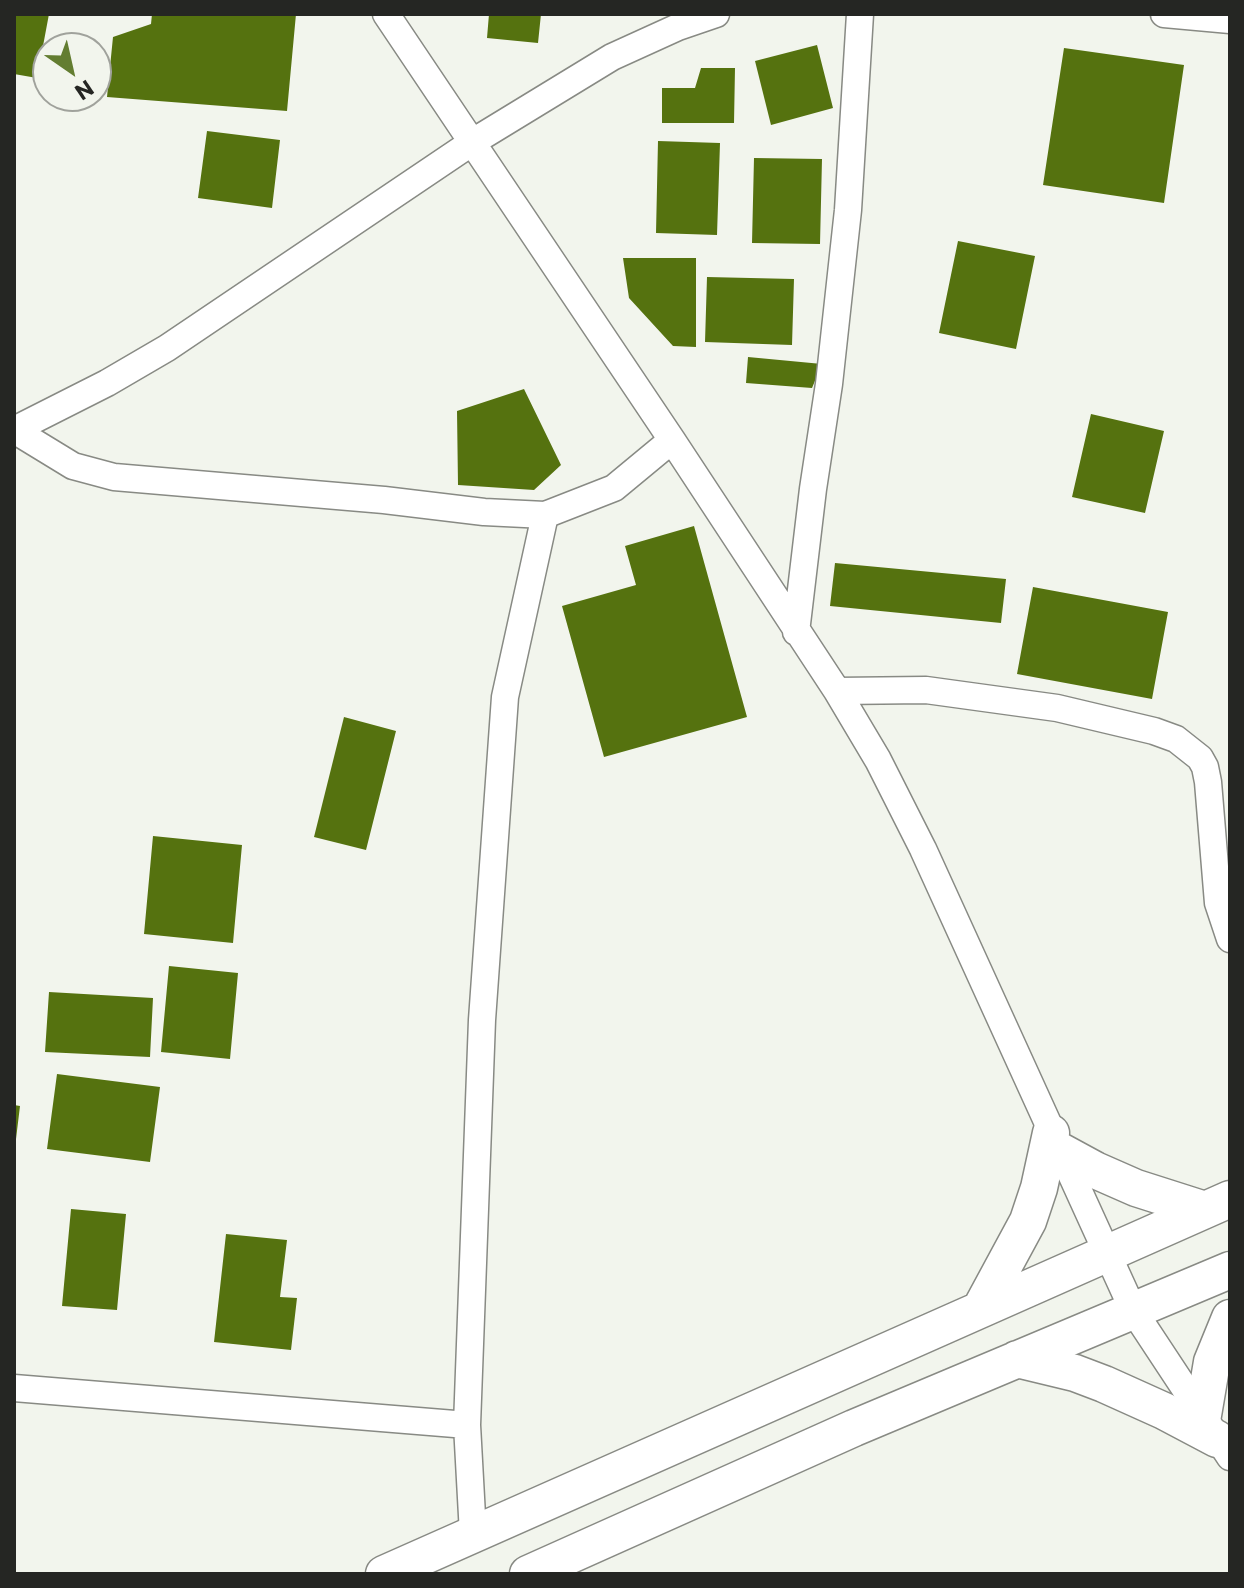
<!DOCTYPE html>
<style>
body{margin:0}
#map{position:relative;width:1244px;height:1588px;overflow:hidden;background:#f2f5ed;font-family:Commissioner,sans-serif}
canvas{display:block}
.frame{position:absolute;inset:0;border:16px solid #252623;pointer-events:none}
.north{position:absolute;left:32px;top:32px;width:80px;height:80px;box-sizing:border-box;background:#f2f5ed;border:2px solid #a0a29c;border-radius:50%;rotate:146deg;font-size:22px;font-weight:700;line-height:32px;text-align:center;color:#252623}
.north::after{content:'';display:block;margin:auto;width:28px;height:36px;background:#637d31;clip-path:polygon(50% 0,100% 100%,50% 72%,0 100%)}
</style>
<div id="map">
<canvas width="1244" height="1588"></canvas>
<div class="frame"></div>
<div class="north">N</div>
</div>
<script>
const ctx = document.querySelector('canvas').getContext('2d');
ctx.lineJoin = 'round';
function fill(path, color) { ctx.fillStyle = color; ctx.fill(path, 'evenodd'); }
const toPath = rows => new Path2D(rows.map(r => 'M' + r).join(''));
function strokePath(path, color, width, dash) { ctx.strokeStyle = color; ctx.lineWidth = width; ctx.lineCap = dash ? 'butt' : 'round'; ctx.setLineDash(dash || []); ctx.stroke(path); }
const building = toPath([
 [14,14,49,14,37,78,14,74],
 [152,14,296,14,287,111,107,97,113,37,151,24],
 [489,14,541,14,538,43,487,38],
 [817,45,833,108,771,125,755,61],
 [1064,48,1184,65,1164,203,1043,185],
 [701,68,735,68,734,123,662,123,662,88,695,88],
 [207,131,280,140,272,208,198,198],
 [658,141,720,143,717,235,656,233],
 [754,158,822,159,820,244,752,243],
 [958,241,1035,256,1016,349,939,333],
 [623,258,696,258,696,347,673,346,629,298],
 [707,277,794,279,792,345,705,342],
 [748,357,822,364,812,388,746,383],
 [524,389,561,465,534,490,458,485,457,411],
 [1091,414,1164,431,1145,513,1072,497],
 [694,526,747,717,604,757,562,606,636,585,625,546],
 [835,563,1006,579,1001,623,830,606],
 [1033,587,1168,612,1152,699,1017,674],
 [344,717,396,731,366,850,314,837],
 [153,836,242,845,233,943,144,934],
 [169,966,238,973,230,1059,161,1052],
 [49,992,153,998,150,1057,45,1052],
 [57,1074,160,1087,150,1162,47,1149],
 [14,1105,20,1106,16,1139,14,1139],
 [71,1209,126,1214,117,1310,62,1306],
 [226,1234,287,1240,280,1297,297,1298,291,1350,214,1342]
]);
const street = toPath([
 [386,14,672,440,837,691,878,760,923,849,1133,1310,1230,1457],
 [1164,14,1230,20],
 [14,430,107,383,167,348,471,143,612,57,678,27,716,14],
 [14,430,73,466,114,477,384,500,484,512,545,515,614,488,672,440],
 [796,632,813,489,829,384,848,210,860,14],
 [837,691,926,690,1057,708,1154,731,1176,739,1200,758,1205,767,1208,782,1218,903,1230,939],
 [14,1388,467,1425],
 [473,1534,467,1425,482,1020,505,697,545,515]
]);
const secondary = toPath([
 [1060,1151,1095,1170,1136,1188,1205,1210],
 [981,1308,1028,1221,1039,1188,1051,1133],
 [1017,1359,1075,1373,1104,1384,1164,1411,1217,1439],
 [1203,1415,1212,1362,1230,1318],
 [384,1574,1230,1199],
 [528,1574,854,1428,1230,1270]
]);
fill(building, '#55720f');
strokePath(street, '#888a84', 29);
strokePath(secondary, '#888a84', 39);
strokePath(street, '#fff', 26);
strokePath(secondary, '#fff', 36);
</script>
